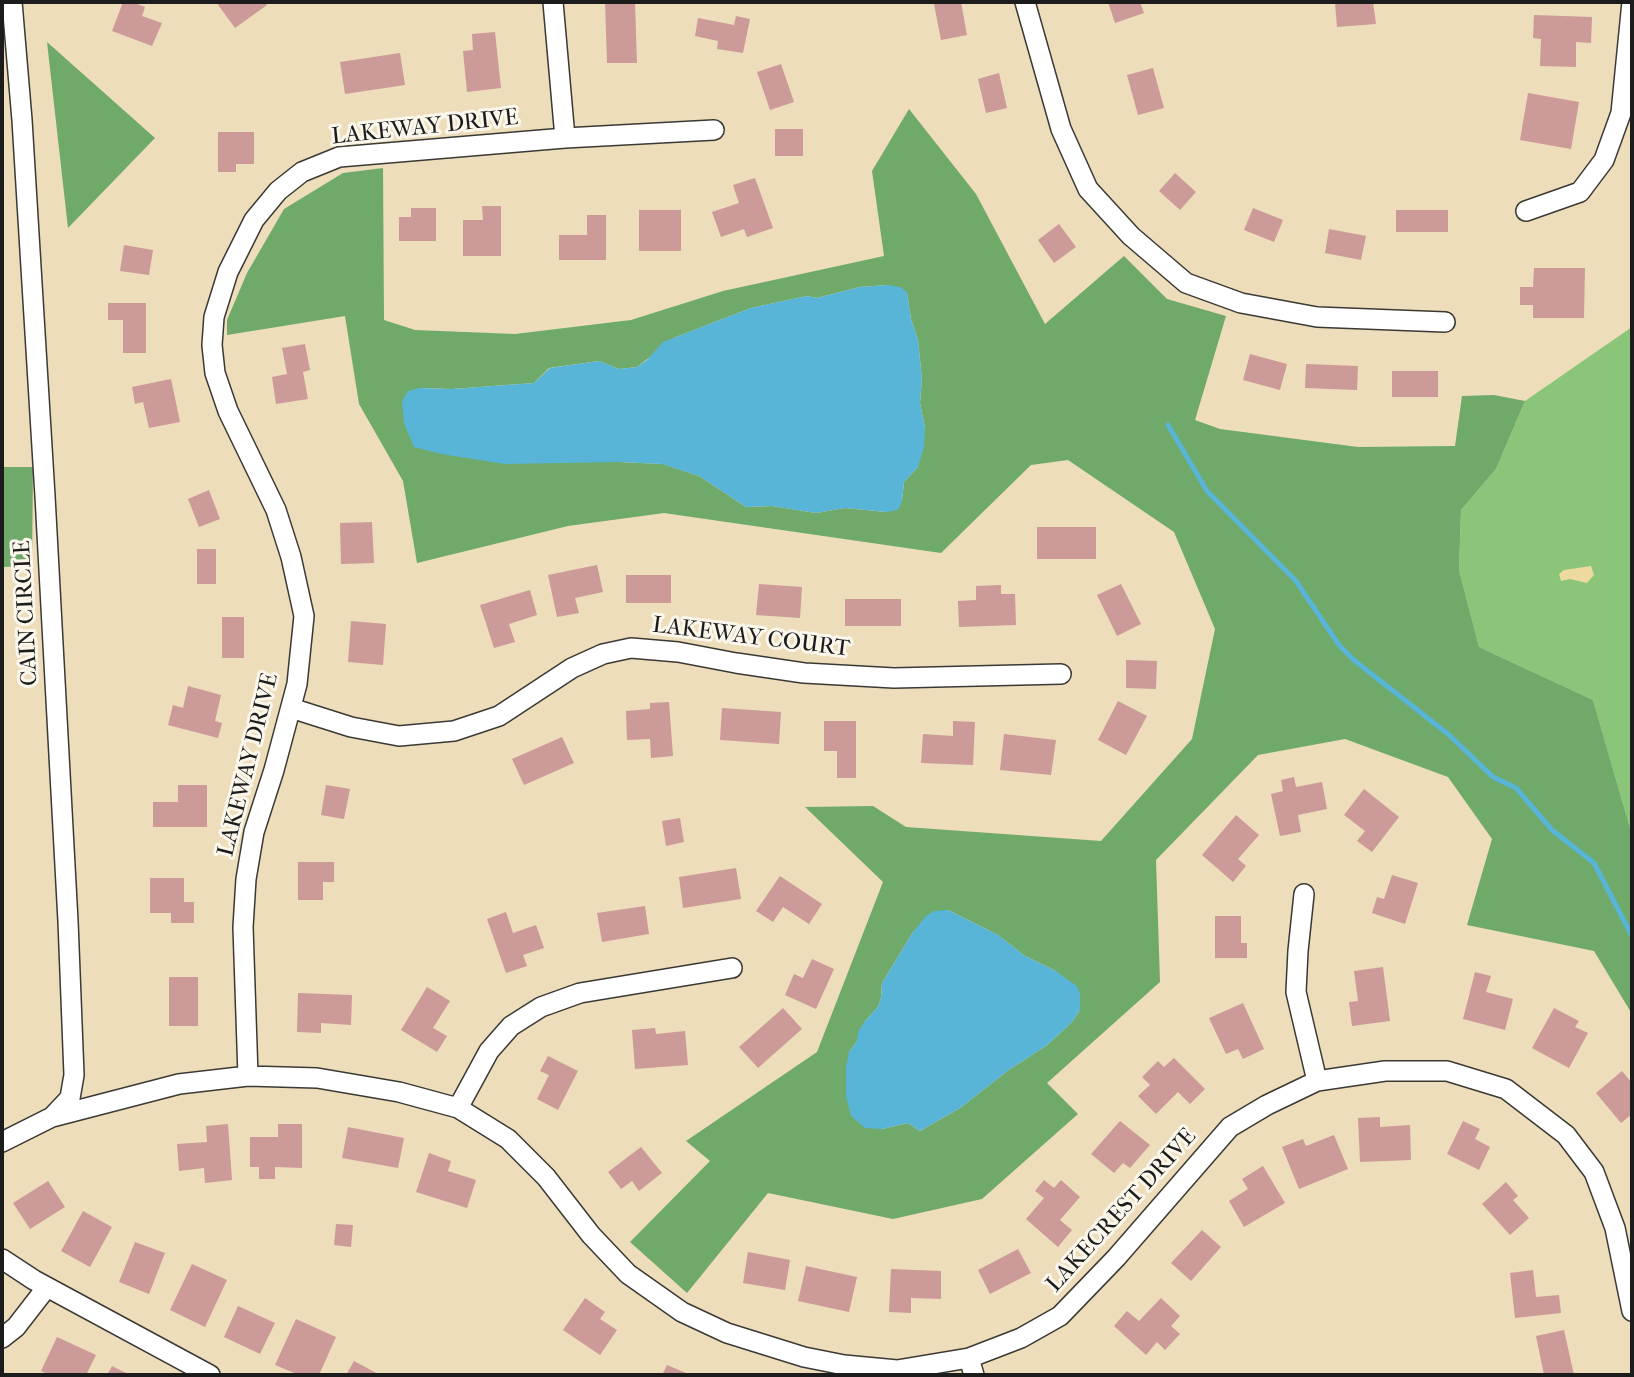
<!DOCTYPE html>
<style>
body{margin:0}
#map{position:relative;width:1634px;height:1377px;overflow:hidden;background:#edddba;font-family:"IM FELL French Canon",serif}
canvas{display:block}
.frame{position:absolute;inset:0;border:4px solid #1c1c1c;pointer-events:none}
</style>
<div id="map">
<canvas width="1634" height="1377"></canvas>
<div class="frame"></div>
</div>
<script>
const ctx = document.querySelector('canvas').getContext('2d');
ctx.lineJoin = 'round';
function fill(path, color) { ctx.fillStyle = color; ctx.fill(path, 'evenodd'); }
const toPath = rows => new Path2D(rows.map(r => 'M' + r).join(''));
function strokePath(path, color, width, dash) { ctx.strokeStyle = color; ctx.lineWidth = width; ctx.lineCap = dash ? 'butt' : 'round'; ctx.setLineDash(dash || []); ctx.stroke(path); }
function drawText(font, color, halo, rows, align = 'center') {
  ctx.font = font + ' "IM FELL French Canon",serif'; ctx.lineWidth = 6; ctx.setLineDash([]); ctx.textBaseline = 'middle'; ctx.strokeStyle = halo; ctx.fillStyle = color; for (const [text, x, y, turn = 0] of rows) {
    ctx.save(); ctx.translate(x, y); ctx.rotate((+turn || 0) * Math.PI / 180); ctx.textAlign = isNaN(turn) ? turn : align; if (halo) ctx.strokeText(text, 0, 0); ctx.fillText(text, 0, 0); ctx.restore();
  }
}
const green = toPath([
 [1632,327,1632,835,1593,700,1479,647,1459,570,1461,510,1496,469,1525,401]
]);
const forest = toPath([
 [47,42,155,138,68,228],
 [909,109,976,194,1045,324,1124,256,1167,299,1226,316,1195,420,1220,429,1358,447,1455,446,1462,396,1494,395,1525,401,1496,469,1461,510,1459,570,1479,647,1593,700,1632,835,1632,1014,1594,951,1467,925,1492,839,1448,777,1345,739,1258,755,1156,860,1160,982,1047,1083,1078,1114,982,1199,893,1219,768,1193,687,1293,630,1242,710,1161,686,1141,817,1052,883,882,805,807,873,806,906,827,1101,841,1192,739,1215,629,1174,532,1068,460,1031,465,941,553,664,513,568,526,417,563,403,481,359,404,345,316,227,335,227,320,247,273,284,209,343,173,383,168,384,320,415,330,515,334,631,320,723,291,884,256,872,171],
 [887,285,907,293,911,319,918,340,922,379,920,403,925,428,918,467,904,482,902,501,886,512,845,508,816,513,772,506,746,507,699,476,663,464,619,462,420,388,452,389,534,383,549,368,599,361,619,369,637,367,676,337,751,308,807,296,817,298,860,287],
 [948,910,998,935,1025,956,1054,970,1080,994,1080,1010,1072,1022,1046,1046,1010,1069,960,1108,920,1131,908,1123,882,1129,849,1052,857,1041,865,1021,878,1007,881,998,882,983,913,932],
 [2,467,33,467,32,566,2,567]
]);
const sand = toPath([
 [1591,566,1594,575,1587,583,1570,579,1561,581,1559,574,1564,570]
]);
const water = toPath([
 [887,285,900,287,907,292,911,319,918,340,922,379,920,403,925,428,924,447,918,467,904,482,902,501,898,510,886,512,845,508,816,513,772,506,746,507,699,476,662,464,619,462,505,464,441,454,414,447,404,423,402,401,408,391,420,388,452,389,534,383,550,368,599,361,619,369,637,367,647,360,663,342,751,308,807,296,817,298,860,287],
 [948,910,998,935,1025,956,1054,970,1077,986,1080,994,1080,1010,1072,1022,1046,1046,1010,1069,960,1108,920,1131,908,1123,882,1129,865,1128,851,1116,846,1096,846,1067,849,1052,857,1041,858,1032,865,1021,878,1007,881,998,882,983,913,932,926,916,934,911]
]);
const stream = toPath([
 [1168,425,1207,491,1296,581,1339,645,1355,661,1448,734,1493,777,1516,788,1552,830,1594,863,1632,936]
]);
const building = toPath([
 [123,2,132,2,145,7,142,16,162,23,152,46,112,31],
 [216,2,265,2,267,5,235,28],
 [605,2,635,2,637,63,607,63],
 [945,2,961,2,967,35,941,40,934,4],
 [1108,2,1140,2,1144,13,1115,23],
 [1352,2,1373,2,1376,24,1337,27,1335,3],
 [1534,15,1592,17,1591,43,1576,42,1576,67,1540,66,1541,39,1533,38],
 [736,16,750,19,743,53,717,49,718,41,695,36,698,18,734,25],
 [495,32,501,88,467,92,463,51,473,50,472,34],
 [400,53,405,85,345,94,340,62],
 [781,64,794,102,770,110,757,72],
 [1153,68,1164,108,1138,115,1127,75],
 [999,73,1007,108,986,113,978,79],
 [1528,93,1579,102,1571,149,1520,140],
 [775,129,803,129,803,156,775,156],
 [218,132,254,132,254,164,236,164,236,172,218,172],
 [1175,173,1196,192,1180,210,1159,191],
 [755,178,773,228,747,237,744,229,721,237,712,212,739,203,733,185],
 [482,206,501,206,501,256,463,256,463,220,483,220],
 [411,208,436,208,436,241,399,241,399,217,411,217],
 [1253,208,1283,220,1274,242,1244,230],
 [639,210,681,210,681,251,639,251],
 [1396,210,1448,210,1448,232,1396,232],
 [587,215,606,215,606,260,559,260,559,235,587,235],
 [1059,224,1076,247,1054,263,1038,240],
 [1329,229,1366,236,1361,260,1325,253],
 [124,245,153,250,149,275,120,271],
 [1534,268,1585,268,1584,318,1533,318,1533,305,1520,305,1520,287,1533,287],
 [108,303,146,303,146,353,123,353,123,320,108,320],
 [305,344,310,370,303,372,308,399,276,404,272,377,287,374,282,348],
 [1250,354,1287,364,1280,390,1243,380],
 [1306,364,1358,366,1357,390,1305,388],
 [1392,371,1438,371,1438,397,1392,397],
 [171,379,180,422,149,428,143,402,135,404,132,387],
 [209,490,220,519,199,527,188,499],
 [372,522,374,563,341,564,340,523],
 [1037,527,1096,527,1096,559,1037,559],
 [197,549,216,549,216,584,197,584],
 [597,565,603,592,575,598,579,613,557,617,548,575],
 [626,575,671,575,671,603,626,603],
 [759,584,802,587,800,618,756,615],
 [1121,584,1141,624,1117,636,1097,595],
 [1001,585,1001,594,1015,594,1016,625,959,627,958,601,976,600,976,586],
 [530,590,537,615,509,624,515,642,494,648,480,605],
 [845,599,901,599,901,626,845,626],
 [222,617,244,617,244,658,222,658],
 [351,621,386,624,383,665,348,662],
 [1126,660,1157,661,1156,689,1126,688],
 [188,686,221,695,215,721,222,723,218,738,168,725,173,705,183,708],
 [1118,701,1147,716,1126,755,1098,740],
 [669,702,673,756,651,758,650,739,627,740,626,711,650,709,650,703],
 [722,708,781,712,779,744,720,740],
 [824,721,856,721,856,778,837,778,837,751,824,751],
 [953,721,975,722,973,765,921,763,923,734,953,736],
 [1004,734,1056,740,1051,775,1000,770],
 [562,737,574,763,524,785,512,759],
 [1294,777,1296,787,1322,782,1327,809,1298,815,1301,832,1280,836,1271,794,1283,791,1281,780],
 [178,785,207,785,207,827,153,827,153,802,178,802],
 [326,785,350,789,344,819,321,815],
 [1364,789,1399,817,1372,852,1357,841,1365,831,1344,815],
 [1236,815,1259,835,1238,859,1246,866,1233,882,1202,855],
 [680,818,684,842,666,846,662,821],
 [298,862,334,862,334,882,323,882,323,900,298,900],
 [736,868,741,899,683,908,679,877],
 [1392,875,1418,883,1405,924,1372,913,1377,897,1384,899],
 [780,876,822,904,809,924,783,907,773,922,756,911],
 [150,878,184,878,184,902,194,902,194,923,171,923,171,913,150,913],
 [645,906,649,934,602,942,597,913],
 [506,912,513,933,536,925,544,948,523,955,527,966,506,973,487,919],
 [1215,916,1241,916,1241,943,1247,943,1247,958,1215,958],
 [812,959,834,969,816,1009,785,995,794,974,803,978],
 [1383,967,1390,1021,1352,1026,1349,1002,1358,1001,1354,971],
 [1475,972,1491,976,1486,992,1513,999,1505,1030,1463,1019],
 [169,977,198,977,198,1026,169,1026],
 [427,987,450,1001,433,1028,447,1036,437,1052,401,1030],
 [298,993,352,995,351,1025,321,1023,321,1033,297,1032],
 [1243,1003,1264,1049,1243,1059,1238,1049,1226,1054,1209,1018],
 [783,1008,802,1029,758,1068,739,1047],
 [1554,1008,1579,1021,1575,1027,1588,1033,1569,1068,1532,1048],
 [655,1028,656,1034,685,1031,688,1065,635,1069,632,1030],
 [548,1056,578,1071,558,1110,537,1099,549,1075,540,1071],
 [1174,1058,1205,1089,1190,1104,1178,1092,1156,1114,1138,1096,1150,1085,1142,1077,1158,1061,1164,1067],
 [1622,1071,1632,1083,1632,1114,1621,1123,1596,1093],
 [1380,1117,1380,1127,1410,1125,1411,1160,1360,1162,1358,1118],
 [1120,1121,1150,1145,1130,1168,1123,1163,1114,1173,1091,1154],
 [1463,1121,1480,1129,1475,1139,1490,1147,1479,1170,1447,1154],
 [228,1124,232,1180,205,1183,204,1168,179,1171,177,1144,207,1142,206,1126],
 [278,1124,302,1124,302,1168,275,1167,275,1179,259,1179,259,1167,250,1167,250,1137,278,1137],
 [348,1127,404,1138,398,1168,342,1158],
 [1334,1135,1348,1169,1299,1189,1282,1147,1303,1139,1306,1146],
 [641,1147,662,1173,639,1191,632,1181,621,1189,608,1172],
 [429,1153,451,1161,448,1171,476,1180,467,1208,416,1192],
 [1263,1166,1285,1203,1244,1227,1229,1201,1248,1189,1242,1179],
 [1044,1180,1054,1188,1061,1180,1080,1197,1060,1220,1072,1230,1058,1247,1026,1219,1044,1198,1035,1191],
 [48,1181,65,1207,30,1229,13,1203],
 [1506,1182,1518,1196,1513,1200,1529,1218,1510,1235,1482,1204],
 [83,1211,112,1227,90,1267,61,1251],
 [336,1224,353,1225,351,1247,334,1245],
 [1202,1230,1221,1247,1191,1281,1171,1263],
 [135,1242,165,1253,149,1294,119,1282],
 [1018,1249,1031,1273,990,1294,978,1270],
 [748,1252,790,1260,785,1290,743,1283],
 [192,1264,227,1280,205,1327,170,1310],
 [806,1266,857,1277,849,1312,798,1301],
 [891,1269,941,1271,941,1299,911,1298,911,1313,889,1312],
 [1533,1270,1536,1297,1559,1295,1561,1313,1515,1318,1510,1273],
 [585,1298,605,1312,600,1319,617,1330,600,1355,563,1330],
 [1161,1298,1180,1316,1171,1326,1180,1334,1165,1350,1157,1342,1146,1355,1114,1326,1127,1311,1139,1321],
 [238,1306,275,1323,260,1354,224,1337],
 [296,1319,336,1337,319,1375,299,1375,275,1365],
 [1564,1330,1574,1375,1544,1375,1536,1336],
 [57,1337,96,1355,86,1375,50,1375,41,1371],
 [354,1361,380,1375,346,1375],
 [667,1365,691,1375,662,1375],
 [112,1366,130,1375,107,1375]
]);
const minor = toPath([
 [553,2,565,138],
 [1025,2,1061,129,1088,189,1131,236,1186,283,1241,303,1317,317,1445,322],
 [1526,211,1580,192,1604,160,1621,113,1632,2],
 [291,708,351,727,399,736,454,731,499,716,572,668,603,654,631,648,678,652,736,663,804,673,894,678,1061,674],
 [1304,894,1298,951,1296,992,1317,1081],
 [248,1076,243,927,246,879,254,832,274,770,297,684,304,616,291,557,276,510,228,411,215,373,212,345,214,317,228,272,254,220,278,191,302,172,339,157,565,138,714,130],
 [458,1108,489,1051,511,1026,541,1007,580,993,732,968],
 [52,1117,179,1084,248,1076,317,1078,399,1092,458,1108,508,1139,546,1177,591,1235,628,1274,682,1312,727,1333,804,1357,844,1365,897,1370,969,1358,1021,1338,1060,1316,1116,1258,1230,1127,1267,1105,1317,1081,1385,1071,1447,1071,1506,1089,1566,1135,1594,1172,1615,1228,1632,1311],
 [2,1142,52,1117,70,1098,74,1075,68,921,45,496,22,120,12,2],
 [2,1259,34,1280,210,1375],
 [2,1338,16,1327,47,1287],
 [969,1358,974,1375]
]);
const streetNames = [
 ["LAKEWAY DRIVE",425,128,-6],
 ["CAIN CIRCLE",27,613,-93],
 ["LAKEWAY COURT",751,638,7],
 ["LAKEWAY DRIVE",249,765,-76],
 ["LAKECREST DRIVE",1122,1211,-48]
];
fill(green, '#8ac57a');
fill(forest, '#6faa6a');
fill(sand, '#eeda9e');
fill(water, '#59b5d7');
strokePath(stream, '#59b5d7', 5);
fill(building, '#cc9a98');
strokePath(minor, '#3b3934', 22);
strokePath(minor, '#fff', 19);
drawText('23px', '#1c1c1c', '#fbf7ec', streetNames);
</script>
